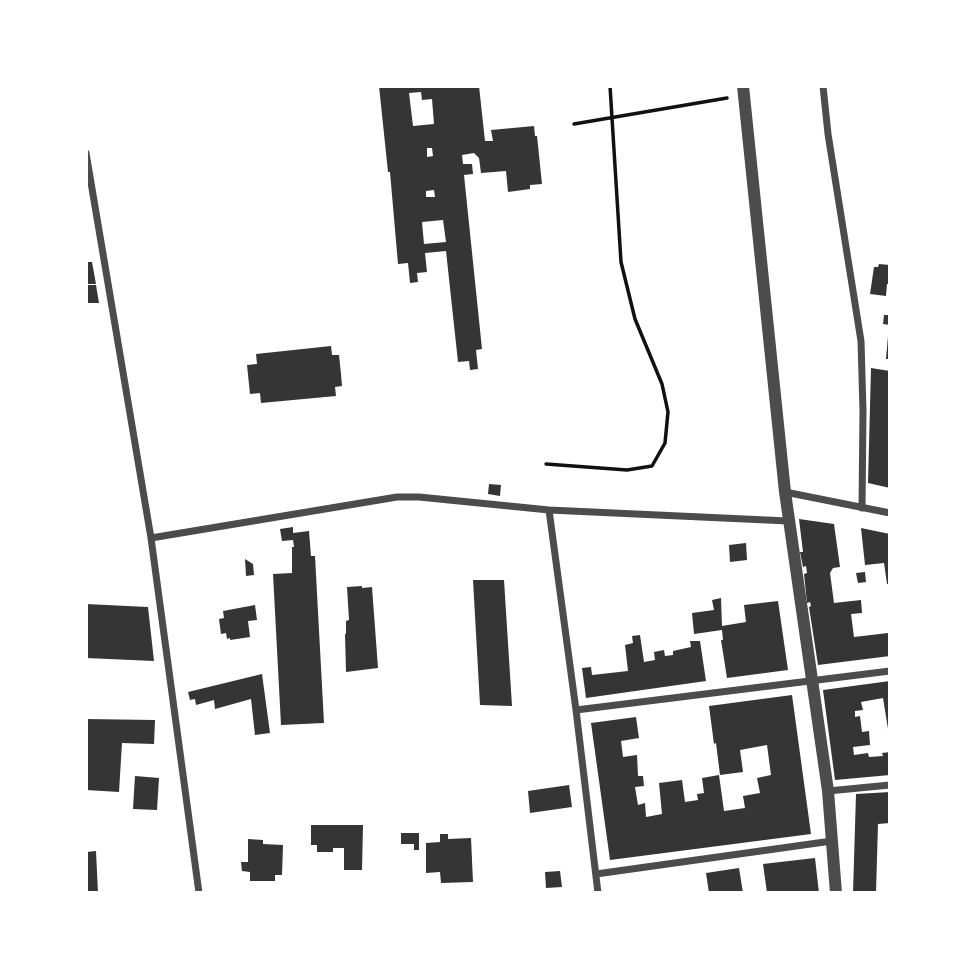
<!DOCTYPE html>
<style>
body{margin:0}
#map{position:relative;width:976px;height:979px;overflow:hidden;background:#fff;font-family:Commissioner,sans-serif}
canvas{display:block}
.frame{position:absolute;inset:0;border:88px solid #fff;pointer-events:none}
</style>
<div id="map">
<canvas width="976" height="979"></canvas>
<div class="frame"></div>
</div>
<script>
const ctx = document.querySelector('canvas').getContext('2d');
ctx.lineJoin = 'round';
function fill(path, color) { ctx.fillStyle = color; ctx.fill(path, 'evenodd'); }
const toPath = rows => new Path2D(rows.map(r => 'M' + r).join(''));
function strokePath(path, color, width, dash) { ctx.strokeStyle = color; ctx.lineWidth = width; ctx.lineCap = dash ? 'butt' : 'round'; ctx.setLineDash(dash || []); ctx.stroke(path); }
const building = toPath([
 [379,86,479,86,485,141,493,141,491,130,534,126,535,136,537,136,542,184,530,185,530,189,508,192,506,171,481,173,479,158,474,153,462,155,463,164,472,164,473,174,464,175,482,349,476,350,478,369,470,370,469,361,458,362,446,251,425,253,427,272,417,273,418,282,410,283,408,263,398,264,390,172,388,172],
 [421,92,422,100,432,99,434,124,413,126,409,93],
 [427,148,432,148,433,156,427,157],
 [434,190,435,197,426,197,426,191],
 [443,220,446,242,424,244,422,222],
 [86,262,92,262,96,284,86,284],
 [879,264,890,265,890,284,887,284,886,296,870,294,874,267,878,267],
 [86,285,96,285,99,303,86,303],
 [884,315,890,315,890,325,883,324],
 [888,336,890,337,890,359,886,359],
 [331,346,332,355,339,355,341,374,342,386,335,387,336,396,261,403,260,393,250,394,247,365,257,364,256,354],
 [871,368,890,371,890,488,868,483],
 [489,484,501,485,500,496,488,494],
 [799,519,834,524,840,567,833,568,830,573,834,603,861,600,862,613,851,614,854,637,888,633,890,656,818,665,809,607,811,606,810,602,807,603,804,574,807,573,806,566,803,567,800,552,803,552],
 [293,527,293,533,309,531,311,556,315,556,324,723,281,725,273,574,292,573,292,547,294,547,293,540,282,541,280,529],
 [861,528,890,534,890,584,887,584,884,563,865,565],
 [746,543,747,560,730,562,729,545],
 [245,559,253,564,254,575,246,576],
 [865,572,866,582,858,583,856,573],
 [473,580,504,580,512,706,480,705],
 [362,586,362,588,372,587,378,668,346,672,345,634,346,634,346,621,349,620,347,587],
 [721,598,722,626,746,622,744,605,778,601,788,670,727,678,721,640,723,640,722,630,694,634,692,613,714,610,712,600],
 [86,604,148,607,154,661,86,658],
 [255,605,257,620,248,621,250,637,230,640,230,638,227,639,226,633,221,634,219,619,224,618,223,611],
 [640,635,644,662,655,660,654,652,664,650,665,656,673,655,673,651,691,647,690,641,700,641,706,681,586,698,582,668,591,667,592,675,628,671,625,645,633,643,632,636],
 [262,674,270,733,255,735,251,699,215,709,214,700,196,705,195,699,190,700,188,692],
 [890,681,890,729,888,729,883,698,861,702,863,710,855,711,855,717,860,716,862,732,869,731,870,745,853,747,854,755,868,753,869,757,883,756,882,753,890,752,890,775,835,780,823,690],
 [792,695,811,834,610,860,591,723,636,717,639,738,621,741,623,757,637,755,638,776,643,776,644,786,635,787,638,805,645,803,646,817,662,814,659,783,682,780,685,802,698,800,697,794,704,793,702,778,719,775,724,811,745,808,743,796,760,793,757,778,771,775,767,745,740,750,743,772,720,775,716,743,714,744,709,706],
 [86,719,155,720,154,744,122,743,119,792,86,790],
 [135,776,159,778,157,810,133,809],
 [569,785,572,807,530,813,528,791],
 [890,792,890,823,878,824,876,893,853,893,856,794],
 [311,825,363,825,362,870,344,870,344,848,333,848,333,852,317,852,317,845,311,845],
 [401,833,419,833,419,850,414,850,414,844,401,844],
 [440,834,448,834,448,839,471,838,473,882,441,883,440,872,426,873,426,843,440,842],
 [248,839,263,840,263,844,283,845,282,875,275,875,275,881,250,881,250,872,242,871,241,862,248,862],
 [96,851,98,893,86,893,86,852],
 [815,858,819,893,767,893,763,864],
 [739,868,743,893,709,893,706,873],
 [560,871,562,887,546,888,545,872]
]);
const path = toPath([
 [574,124,727,98],
 [546,464,627,470,652,466,665,443,668,412,662,384,635,319,621,262,610,86]
]);
const minor = toPath([
 [823,86,828,134,861,341,863,411,862,508],
 [86,153,151,538,199,893],
 [785,492,890,513],
 [549,510,576,710,598,893],
 [151,538,397,497,419,497,549,510,788,521],
 [576,710,890,671],
 [828,791,890,785],
 [596,874,832,841]
]);
const tertiary = toPath([
 [743,86,785,492,828,791,836,893]
]);
fill(building, '#353535');
strokePath(path, '#111', 3.5);
strokePath(minor, '#4c4c4c', 7);
strokePath(tertiary, '#4c4c4c', 12);
</script>
